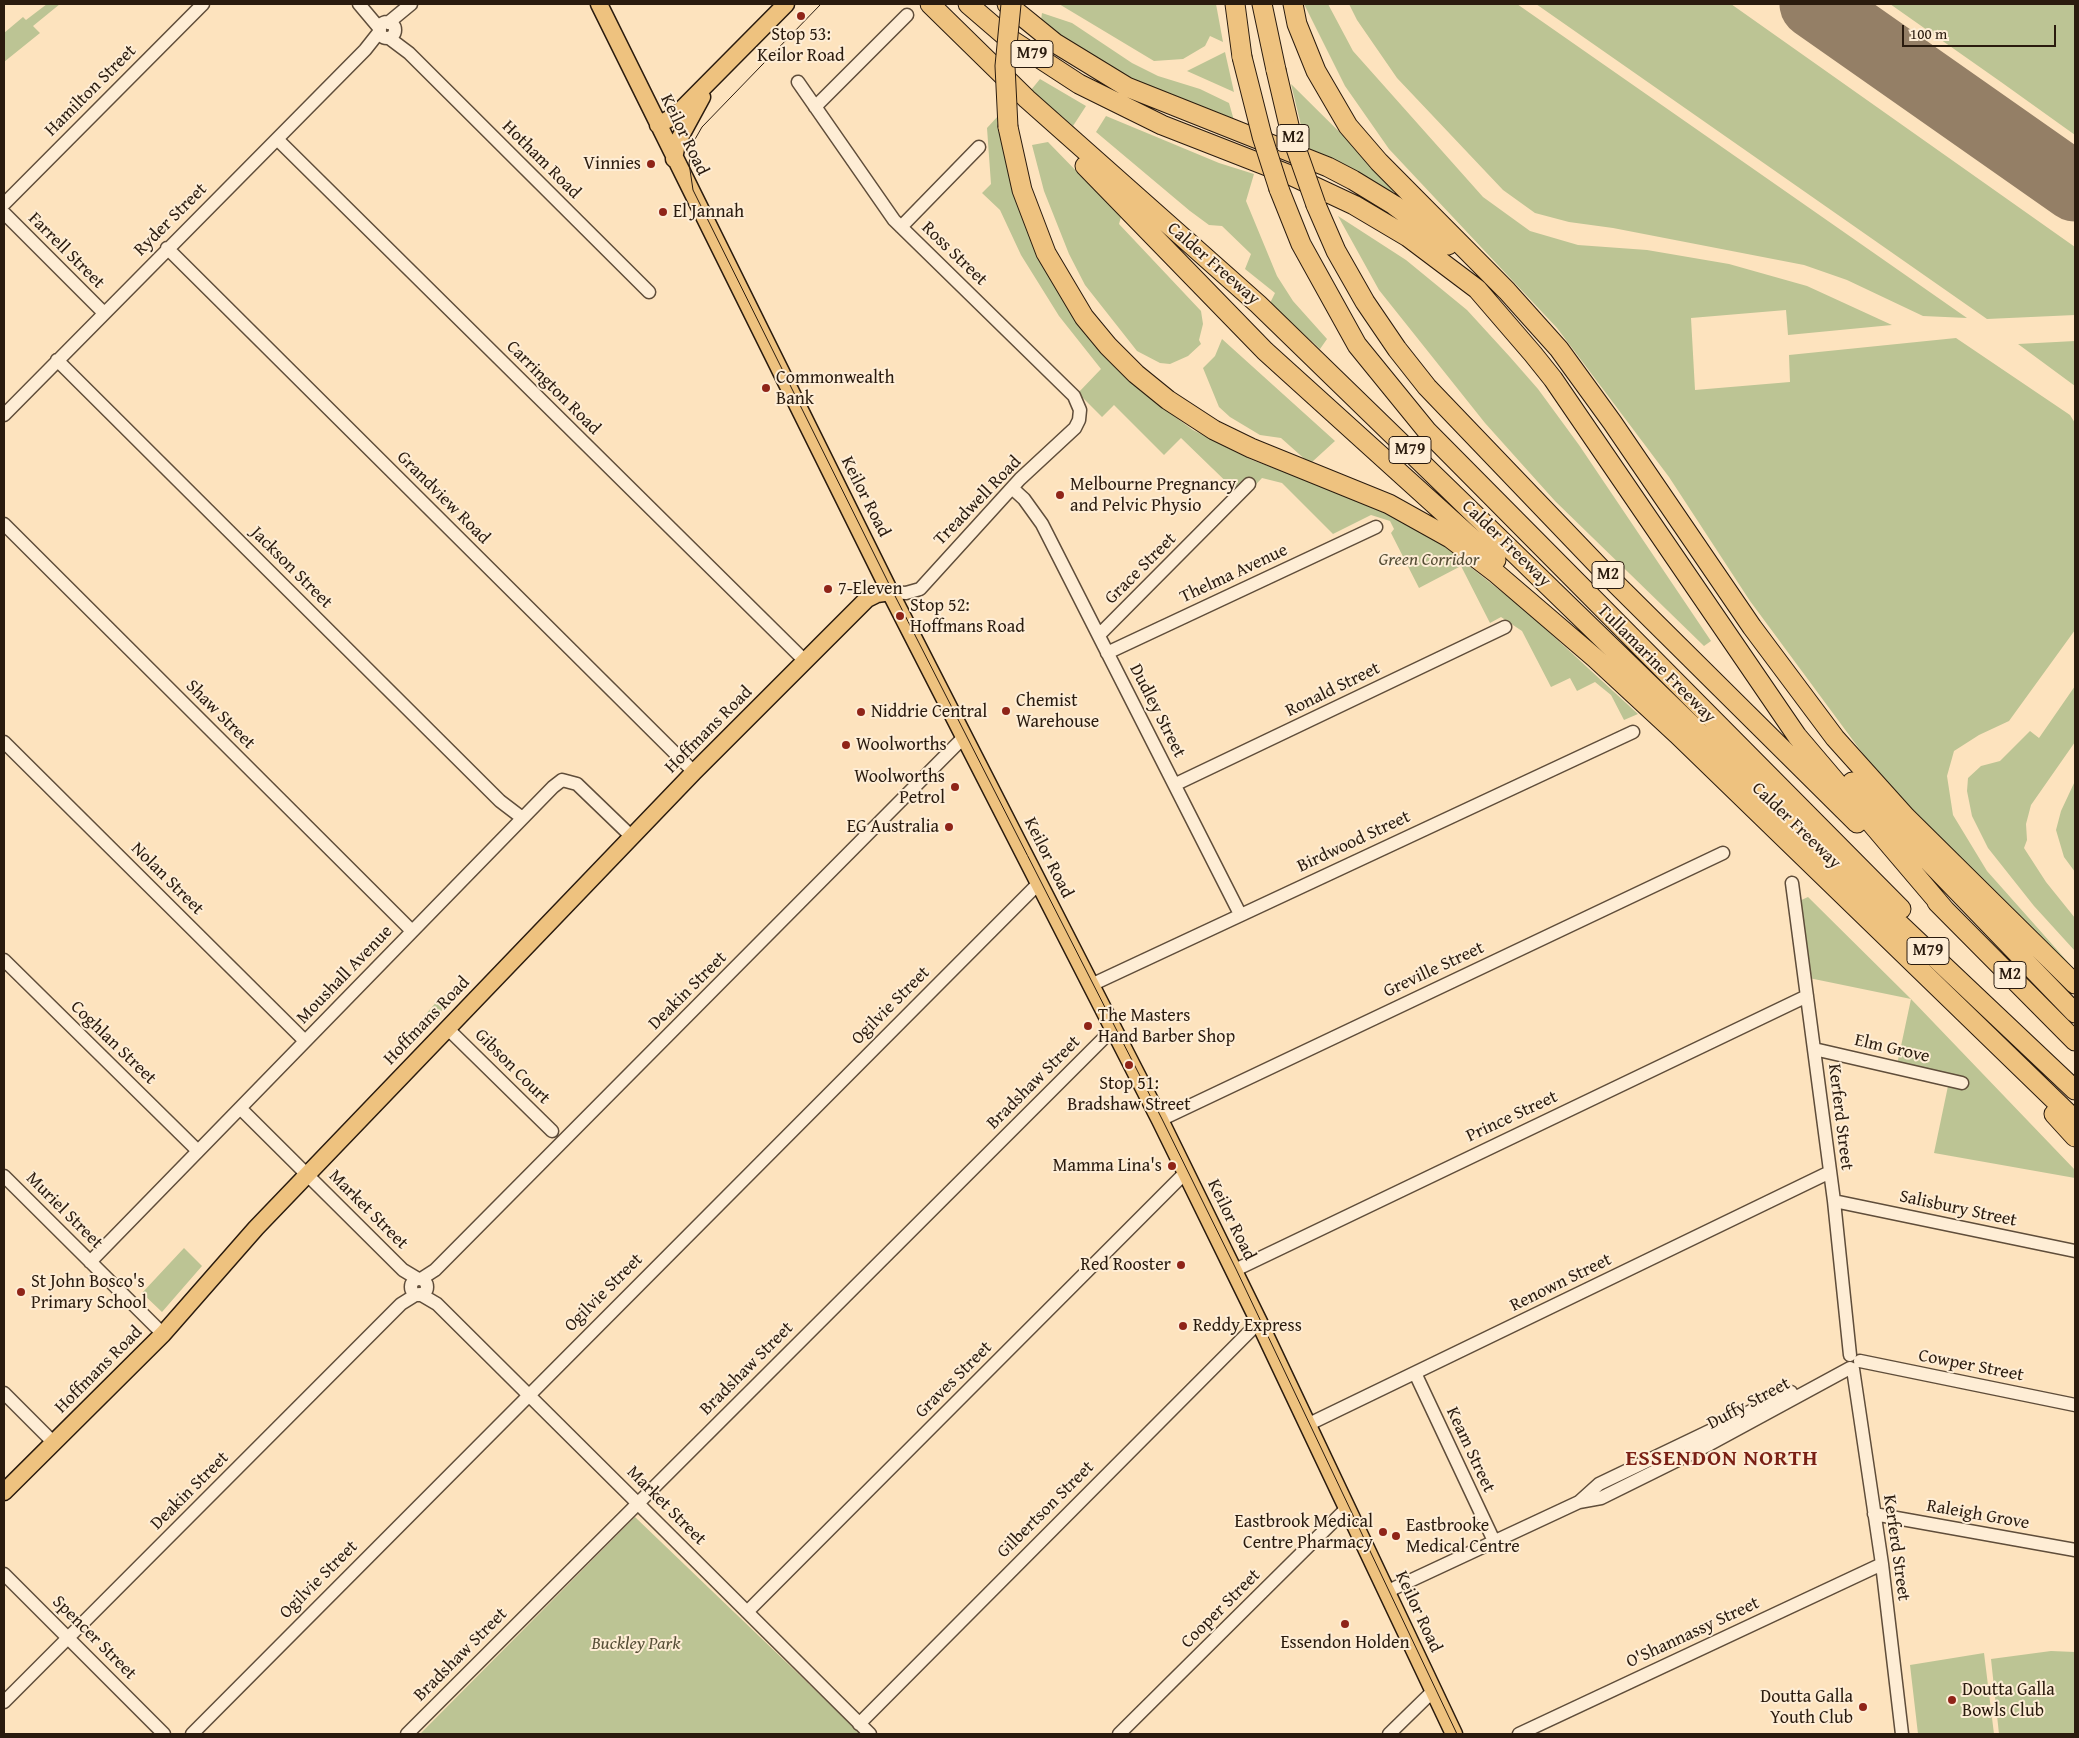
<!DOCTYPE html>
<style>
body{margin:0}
#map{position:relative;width:2079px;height:1738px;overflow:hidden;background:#fde3be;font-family:"Gentium Book Plus",serif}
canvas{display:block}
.frame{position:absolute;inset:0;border:5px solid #2a1b0e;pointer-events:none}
.scale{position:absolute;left:1902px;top:25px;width:154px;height:22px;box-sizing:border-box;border:2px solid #2a1b0e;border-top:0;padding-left:6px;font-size:15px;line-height:18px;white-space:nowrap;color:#2a1b0e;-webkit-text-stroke:4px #feedd5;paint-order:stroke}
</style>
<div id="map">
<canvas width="2079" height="1738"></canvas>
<div class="frame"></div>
<div class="scale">100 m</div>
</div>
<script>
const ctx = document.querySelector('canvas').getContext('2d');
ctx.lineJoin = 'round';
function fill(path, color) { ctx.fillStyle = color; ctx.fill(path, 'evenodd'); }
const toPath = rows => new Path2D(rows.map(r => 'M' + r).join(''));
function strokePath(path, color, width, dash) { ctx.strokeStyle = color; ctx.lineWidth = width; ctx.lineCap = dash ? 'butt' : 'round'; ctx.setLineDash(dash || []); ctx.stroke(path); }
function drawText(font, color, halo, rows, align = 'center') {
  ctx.font = font + ' "Gentium Book Plus",serif'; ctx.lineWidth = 4; ctx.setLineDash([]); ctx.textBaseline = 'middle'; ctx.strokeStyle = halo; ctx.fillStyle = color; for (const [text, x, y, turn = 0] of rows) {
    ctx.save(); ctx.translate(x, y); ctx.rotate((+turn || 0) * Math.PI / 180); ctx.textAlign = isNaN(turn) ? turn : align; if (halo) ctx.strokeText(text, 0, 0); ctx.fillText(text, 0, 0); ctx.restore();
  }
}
const green = toPath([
 [47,4,60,4,33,26,40,33,4,62,4,33,23,17,26,20],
 [1059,4,1216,4,1223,42,1210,36,1205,46,1183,59,1154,61],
 [1304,4,1328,4,1353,51,1483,197,1530,231,1578,245,1647,250,1729,264,1807,286,1892,325,1788,335,1786,310,1691,318,1695,390,1790,382,1789,355,1956,338,2070,415,2075,423,2075,630,2009,721,1979,735,1954,751,1947,776,1953,815,1987,871,2075,970,2075,979,1941,845,1869,762,1750,601,1669,477,1557,328,1389,149,1345,86],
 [1349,4,1517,4,1967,318,1923,316,1847,280,1804,265,1613,228,1569,222,1535,213,1503,190,1397,78,1357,20],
 [1536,4,1731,4,2075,247,2075,315,1987,319],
 [1890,4,2075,4,2075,135,2001,82],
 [1042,13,1072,23,1132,63,1158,76,1200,89,1229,103,1235,124,1147,92,1040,27],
 [1225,52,1234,92,1187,71],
 [1040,79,1086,106,1073,126,1031,90],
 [1291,84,1395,187,1392,195,1307,150],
 [998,116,1011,183,1033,244,1066,305,1108,358,1160,406,1193,430,1252,460,1364,502,1440,543,1526,611,1638,714,1624,720,1611,695,1595,682,1577,691,1570,678,1551,687,1522,631,1501,617,1490,623,1461,566,1419,588,1391,533,1394,529,1390,521,1371,515,1333,534,1282,483,1262,478,1243,498,1181,438,1164,455,1114,405,1102,417,1078,393,1101,369,1059,316,1021,255,1000,210,982,193,991,184,987,128],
 [1106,116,1219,163,1254,174,1246,201,1277,276,1293,301,1327,339,1320,349,1270,303,1275,293,1245,269,1251,254,1222,226,1209,225,1190,211,1096,132],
 [1048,142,1121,217,1119,224,1201,311,1203,324,1199,340,1201,344,1188,356,1170,364,1160,363,1137,351,1085,285,1069,254,1044,191,1032,145],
 [1338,216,1406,260,1467,310,1510,357,1538,389,1579,445,1711,641,1704,646,1555,501,1485,423,1379,290],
 [1222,339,1335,441,1312,462,1308,462,1281,438,1260,435,1230,417,1219,407,1203,368,1215,356],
 [2075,341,2075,386,2018,344],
 [2075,686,2075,742,2031,805,2026,824,2027,840,2024,848,2046,882,2075,918,2075,951,2034,906,1988,848,1972,816,1967,791,1968,778,1981,766,2000,761,2030,731,2039,738],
 [2075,781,2075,872,2064,857,2056,830,2061,811],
 [1808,897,1911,999,2075,1170,2075,1178,1934,1153,1948,1086,1897,1065,1911,999,1809,978,1797,902],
 [440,998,447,1005,431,1022,424,1016],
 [184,1248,202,1266,162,1312,142,1293],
 [635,1517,861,1734,420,1734],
 [2051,1651,2075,1652,2075,1734,1999,1734,1991,1659],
 [1984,1653,1994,1734,1918,1734,1910,1665]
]);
const runway = toPath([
 [1814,4,2075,187]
]);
const minor = toPath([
 [359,4,380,29],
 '379 30a8 8 0 1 1 16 0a8 8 0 1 1-16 0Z',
 [388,23,411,4],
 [389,38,409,53,649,292],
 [798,82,894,220,1074,396,1080,410,1079,420,1075,428,1020,479,920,589,906,593,890,592],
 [815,107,907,15],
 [277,139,805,661],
 [4,204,203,4],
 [4,213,104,313],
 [901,227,979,147],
 [167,248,694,772],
 [57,360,500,801,521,817],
 [4,415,365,50,380,31],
 [1012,488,1024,499,1042,524,1240,914],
 [4,524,412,931],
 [1099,635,1249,484],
 [1107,653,1376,527],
 [4,742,305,1041],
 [1176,784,1505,627],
 [1792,883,1834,1201,1850,1355],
 [4,960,198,1151],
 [1091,985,1633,732],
 [448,1029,552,1131],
 [1814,1049,1962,1083],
 [240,1108,403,1270,418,1279],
 [1160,1120,1723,853],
 [4,1176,163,1334],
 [1834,1201,2075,1251],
 [90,1262,553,787,562,780,577,784,632,837],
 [1233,1271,1807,996],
 [421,1279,435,1270,964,737],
 '411 1287a8 8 0 1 1 16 0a8 8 0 1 1-16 0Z',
 [420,1294,437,1304,870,1734],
 [1860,1361,2075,1405],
 [1853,1369,1882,1564,1902,1734],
 [1415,1373,1494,1541],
 [4,1393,54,1443],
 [1307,1425,1830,1172],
 [1579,1502,1599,1484,1791,1392],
 [1874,1514,2075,1550],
 [4,1574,164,1734],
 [1386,1592,1579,1502,1601,1498,1710,1444,1850,1368],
 [747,1612,1185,1173],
 [4,1702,401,1304,417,1294],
 [859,1724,1259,1322],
 [192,1734,1039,883],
 [407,1734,1113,1029],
 [1119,1734,1347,1508],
 [1389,1734,1429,1695,1434,1693],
 [1519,1734,1882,1564]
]);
const major = toPath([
 [599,4,890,592,1160,1120,1259,1322,1454,1734],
 [658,125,676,115,786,4],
 [674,159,677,143,702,97],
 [4,1492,163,1334,256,1228,694,772,867,599,877,594,890,592]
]);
const highway = toPath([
 [930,4,1027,99,1258,304,1781,812,2075,1090],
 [968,4,1004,35,1079,84,1162,125,1290,175,1354,205,1408,237,1477,289,1533,354,1553,379,1797,736,1945,910],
 [1007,4,1055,43,1127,87,1328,167,1353,180,1394,205,1448,245],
 [1235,4,1242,57],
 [1262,4,1276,70],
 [1293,4,1297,24,1316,71,1348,126,1379,162,1507,291,1559,349,1612,422,1752,627,1835,738,1906,817,2075,984],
 [1008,127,1022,190,1046,253,1084,317,1108,346,1136,374,1168,400,1214,430,1251,448,1389,504,1450,538,1497,574,1595,658,1677,734,2075,1120],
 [1085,166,1265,351,1496,560],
 [1279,189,1301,244,1357,345,1427,431,1901,909],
 [1316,205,1336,251,1365,302,1397,349,1427,387,1611,579,1857,823],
 [1852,782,2075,1013],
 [1937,902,2075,1041],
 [2054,1114,2075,1137]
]);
const tram = toPath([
 [821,4,702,127,694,141,689,163,693,190,893,592,1162,1119,1236,1269,1457,1734]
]);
const highwayBridge = toPath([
 [1242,57,1262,136,1279,189],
 [1276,70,1291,134,1316,205],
 [1008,127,1005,66,1011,4]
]);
const markers = [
 [801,16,5,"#8f2418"],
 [651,164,5,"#8f2418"],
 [663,212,5,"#8f2418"],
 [766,388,5,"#8f2418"],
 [1060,495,5,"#8f2418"],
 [828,589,5,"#8f2418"],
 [900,616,5,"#8f2418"],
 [1006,711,5,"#8f2418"],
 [861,712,5,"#8f2418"],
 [846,745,5,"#8f2418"],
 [955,787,5,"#8f2418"],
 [949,827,5,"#8f2418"],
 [1088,1026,5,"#8f2418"],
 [1129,1065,5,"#8f2418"],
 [1172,1166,5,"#8f2418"],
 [1181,1265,5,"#8f2418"],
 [21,1292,5,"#8f2418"],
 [1183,1326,5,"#8f2418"],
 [1383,1532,5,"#8f2418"],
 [1396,1536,5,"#8f2418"],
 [1345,1624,5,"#8f2418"],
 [1952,1700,5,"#8f2418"],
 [1863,1707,5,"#8f2418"]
];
const shields = [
 [1032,54,42],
 [1293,138,32],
 [1410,450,42],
 [1608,575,32],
 [1928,951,42],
 [2010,975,32]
];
const shieldNames = [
 ["M79",1032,54],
 ["M2",1293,138],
 ["M79",1410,450],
 ["M2",1608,575],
 ["M79",1928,951],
 ["M2",2010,975]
];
const poiNames = [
 ["Stop 53:",801,35,"center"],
 ["Keilor Road",801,56,"center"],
 ["Vinnies",641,164,"right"],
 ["El Jannah",673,212],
 ["Commonwealth",776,378],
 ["Bank",776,399],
 ["Melbourne Pregnancy",1070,485],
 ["and Pelvic Physio",1070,506],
 ["7-Eleven",838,589],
 ["Stop 52:",910,606],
 ["Hoffmans Road",910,627],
 ["Chemist",1016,701],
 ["Warehouse",1016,722],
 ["Niddrie Central",871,712],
 ["Woolworths",856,745],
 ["Woolworths",945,777,"right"],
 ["Petrol",945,798,"right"],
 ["EG Australia",939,827,"right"],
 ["The Masters",1098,1016],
 ["Hand Barber Shop",1098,1037],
 ["Stop 51:",1129,1084,"center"],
 ["Bradshaw Street",1129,1105,"center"],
 ["Mamma Lina's",1162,1166,"right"],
 ["Red Rooster",1171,1265,"right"],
 ["St John Bosco's",31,1282],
 ["Primary School",31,1303],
 ["Reddy Express",1193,1326],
 ["Eastbrook Medical",1373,1522,"right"],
 ["Centre Pharmacy",1373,1543,"right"],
 ["Eastbrooke",1406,1526],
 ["Medical Centre",1406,1547],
 ["Essendon Holden",1345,1643,"center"],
 ["Doutta Galla",1962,1690],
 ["Bowls Club",1962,1711],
 ["Doutta Galla",1853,1697,"right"],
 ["Youth Club",1853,1718,"right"]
];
const streetNames = [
 ["Hamilton Street",91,91,-45],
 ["Keilor Road",684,135,64],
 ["Hotham Road",541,160,45],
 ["Ryder Street",171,220,-45],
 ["Farrell Street",66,251,45],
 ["Ross Street",954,254,44],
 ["Calder Freeway",1213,264,41],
 ["Carrington Road",553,388,45],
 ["Keilor Road",865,497,63],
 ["Grandview Road",443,498,45],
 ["Treadwell Road",978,501,-46],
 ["Calder Freeway",1506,544,44],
 ["Jackson Street",291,568,45],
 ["Grace Street",1141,569,-45],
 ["Thelma Avenue",1234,574,-25],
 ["Tullamarine Freeway",1656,664,45],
 ["Ronald Street",1333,690,-26],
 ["Dudley Street",1157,711,63],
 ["Shaw Street",220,715,45],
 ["Hoffmans Road",709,730,-45],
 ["Calder Freeway",1796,826,44],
 ["Birdwood Street",1354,842,-25],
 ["Keilor Road",1048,858,63],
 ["Nolan Street",167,879,45],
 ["Greville Street",1434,970,-25],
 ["Moushall Avenue",345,975,-46],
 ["Deakin Street",688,991,-45],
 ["Ogilvie Street",891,1006,-45],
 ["Hoffmans Road",427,1021,-46],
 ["Coghlan Street",113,1043,44],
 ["Elm Grove",1892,1049,13],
 ["Gibson Court",512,1067,45],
 ["Bradshaw Street",1034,1083,-45],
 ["Prince Street",1512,1117,-25],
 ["Kerferd Street",1840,1117,83],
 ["Salisbury Street",1958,1209,12],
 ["Market Street",368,1210,45],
 ["Muriel Street",64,1211,45],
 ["Keilor Road",1231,1220,64],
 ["Renown Street",1561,1283,-26],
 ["Ogilvie Street",604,1293,-45],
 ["Cowper Street",1971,1366,11],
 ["Bradshaw Street",747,1369,-45],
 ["Hoffmans Road",99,1370,-45],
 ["Graves Street",954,1380,-45],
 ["Duffy Street",1749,1404,-28],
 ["Keam Street",1470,1450,65],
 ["Deakin Street",190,1491,-45],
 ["Market Street",666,1506,45],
 ["Gilbertson Street",1046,1510,-45],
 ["Raleigh Grove",1978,1515,10],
 ["Kerferd Street",1896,1548,82],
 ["Ogilvie Street",319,1580,-45],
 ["Cooper Street",1221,1609,-45],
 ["Keilor Road",1418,1612,65],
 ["O'Shannassy Street",1693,1633,-25],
 ["Spencer Street",94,1638,45],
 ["Bradshaw Street",461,1655,-45]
];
const parkNames = [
 ["Green Corridor",1429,560],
 ["Buckley Park",636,1644]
];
const districtNames = [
 ["ESSENDON NORTH",1722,1459]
];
fill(green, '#bcc494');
strokePath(runway, '#947f66', 69);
strokePath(minor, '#5f4d3a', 15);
strokePath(major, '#2a1b0e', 19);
strokePath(highway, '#2a1b0e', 21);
strokePath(minor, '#feedd5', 12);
strokePath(major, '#eec27f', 16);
strokePath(highway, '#eec27f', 19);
strokePath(tram, '#2a1b0e', 1);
strokePath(highwayBridge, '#2a1b0e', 21, []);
strokePath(highwayBridge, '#eec27f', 19);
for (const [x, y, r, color] of markers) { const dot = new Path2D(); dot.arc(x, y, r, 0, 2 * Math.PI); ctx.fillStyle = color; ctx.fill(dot); strokePath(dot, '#feedd5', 2); }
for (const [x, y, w] of shields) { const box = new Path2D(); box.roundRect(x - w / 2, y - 13.5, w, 27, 4); ctx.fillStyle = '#feedd5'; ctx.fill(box); strokePath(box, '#2a1b0e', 1); }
drawText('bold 16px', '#2a1b0e', null, shieldNames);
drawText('18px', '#2a1b0e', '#feedd5', poiNames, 'left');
drawText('18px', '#2a1b0e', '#feedd5', streetNames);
drawText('italic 18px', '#564e36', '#feedd5', parkNames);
ctx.letterSpacing = '1px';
drawText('bold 22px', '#7a1f14', '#feedd5', districtNames);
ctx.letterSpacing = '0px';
</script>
